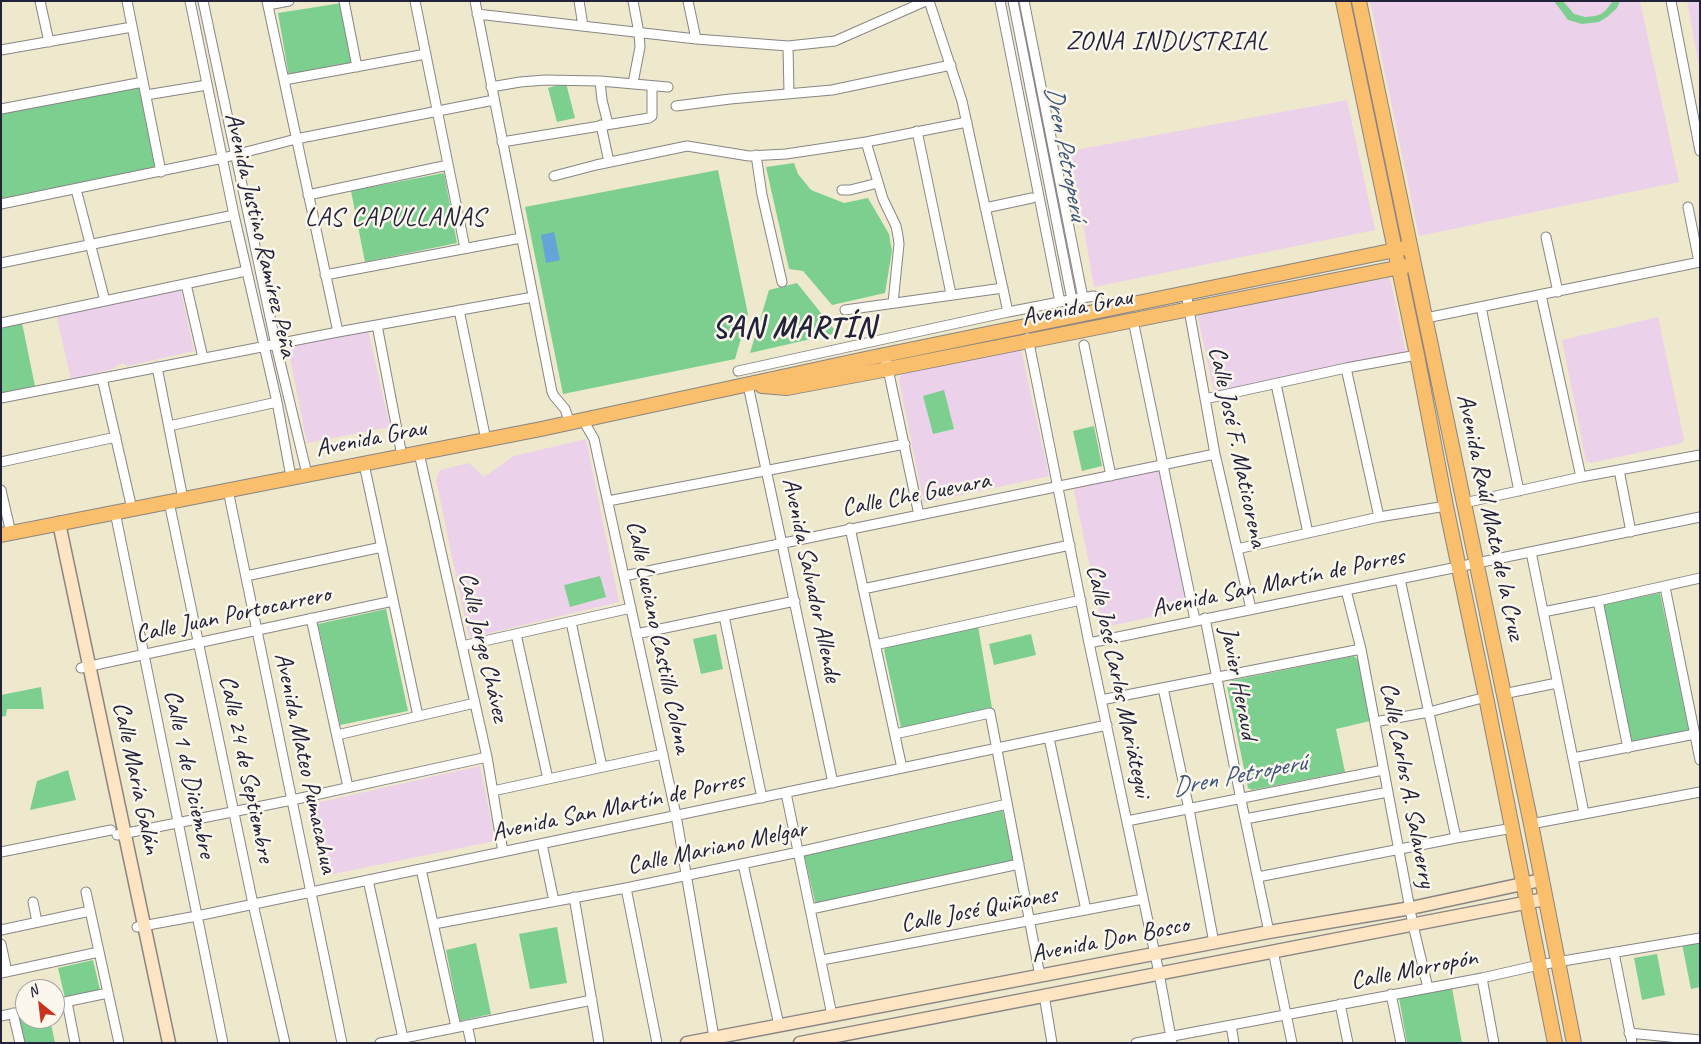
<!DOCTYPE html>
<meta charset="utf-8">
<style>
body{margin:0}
#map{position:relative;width:1701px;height:1044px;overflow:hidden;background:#eee8cc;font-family:Caveat,sans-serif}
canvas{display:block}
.frame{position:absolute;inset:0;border:2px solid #22223b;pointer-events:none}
.north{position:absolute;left:15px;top:979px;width:50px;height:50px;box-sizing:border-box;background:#fbf7ec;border:1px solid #a4a2a5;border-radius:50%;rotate:331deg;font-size:14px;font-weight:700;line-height:20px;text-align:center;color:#22223b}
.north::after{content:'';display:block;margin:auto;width:18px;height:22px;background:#c8321e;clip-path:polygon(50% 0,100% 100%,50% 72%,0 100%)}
</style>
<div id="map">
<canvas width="1701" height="1044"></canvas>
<div class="frame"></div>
<div class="north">N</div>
</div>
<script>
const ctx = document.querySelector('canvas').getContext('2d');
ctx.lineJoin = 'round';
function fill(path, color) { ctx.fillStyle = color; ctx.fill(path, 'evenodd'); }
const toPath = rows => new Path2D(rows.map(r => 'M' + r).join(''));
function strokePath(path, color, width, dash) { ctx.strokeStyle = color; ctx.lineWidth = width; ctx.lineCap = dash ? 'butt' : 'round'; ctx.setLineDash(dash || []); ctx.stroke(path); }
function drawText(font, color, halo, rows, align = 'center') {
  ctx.font = font + ' Caveat,sans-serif'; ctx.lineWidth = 5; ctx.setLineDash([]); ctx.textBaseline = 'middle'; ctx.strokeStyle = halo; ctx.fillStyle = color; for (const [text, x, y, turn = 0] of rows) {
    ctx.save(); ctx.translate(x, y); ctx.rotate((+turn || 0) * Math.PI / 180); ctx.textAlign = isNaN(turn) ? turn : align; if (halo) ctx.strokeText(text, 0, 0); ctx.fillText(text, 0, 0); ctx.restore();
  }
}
const built = toPath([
 [1370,1,1640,1,1679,182,1419,236],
 [1687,1,1700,1,1700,71],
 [1347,100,1375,230,1094,287,1070,151],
 [1390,278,1406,353,1214,392,1197,313],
 [180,287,194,351,127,366,122,363,110,370,71,379,56,314],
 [1658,317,1684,439,1682,443,1591,463,1586,461,1562,340],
 [368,330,390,427,307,443,288,348],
 [1021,350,1049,476,924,503,899,380,903,372],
 [586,439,619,602,469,638,436,480,440,470,469,463,484,477,514,456],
 [1158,470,1161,471,1188,606,1186,609,1106,627,1102,625,1074,491,1076,488],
 [480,766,495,841,323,876,307,805]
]);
const green = toPath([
 [1554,1,1563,1,1574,14,1585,17,1595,16,1601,14,1606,10,1613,1,1620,1,1617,8,1607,17,1599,22,1582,24,1568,20],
 [342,3,354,65,289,77,278,13],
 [566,83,575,118,557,122,548,88],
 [141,86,157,168,1,199,1,114],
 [794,163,798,174,811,190,844,203,868,198,889,234,892,251,885,293,832,305,803,271,789,269,766,167],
 [718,170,748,314,735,359,563,394,525,207],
 [444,173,457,243,365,262,351,191],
 [797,283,837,333,750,353,769,290],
 [22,323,35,386,1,393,1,327],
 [944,390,954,429,933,434,923,396],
 [1094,426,1102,466,1082,471,1073,431],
 [600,576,606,597,570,607,564,585],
 [1660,593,1689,730,1631,742,1602,605],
 [386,609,408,711,340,725,318,624],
 [978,626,992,708,901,728,884,650,887,646],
 [716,634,723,669,701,674,693,639],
 [1031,634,1036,655,994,665,989,644],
 [1354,656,1358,660,1370,721,1336,729,1345,772,1252,790,1248,788,1227,686,1229,681],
 [41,687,44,709,7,709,6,716,1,717,1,695],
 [68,770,76,800,30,810,37,781],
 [1002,809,1015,863,816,906,804,854],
 [557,927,567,983,530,989,519,934],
 [1700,941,1700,987,1691,989,1682,944],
 [476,943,491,1014,460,1021,446,950],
 [1657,954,1665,995,1642,1000,1634,958],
 [93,960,100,990,65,998,58,968],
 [1452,988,1462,1043,1407,1043,1399,998],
 [25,1015,25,1019,50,1019,55,1043,24,1043,19,1018]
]);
const water = toPath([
 [554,232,560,260,546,263,541,235]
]);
const street = toPath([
 [40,1,49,42],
 [127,1,161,172],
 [190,1,234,215,277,402,291,477],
 [203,1,276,345,307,474],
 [267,1,338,332],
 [344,1,357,67],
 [415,1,465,248],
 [475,1,552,392,554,396,565,409,570,423],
 [579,1,583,26],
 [633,1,639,33,640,47,633,83],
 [688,1,696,39],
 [929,1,962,101,1008,312],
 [1000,1,1060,302],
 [1013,1,1072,300],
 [1024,1,1083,298],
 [1671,1,1700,151],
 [268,5,289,1],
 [477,14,696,39,788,46,835,41,926,1],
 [788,46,789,94],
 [1,50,132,27],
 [284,80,426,54],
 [600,81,602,100,608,124],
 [491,87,520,82,545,80,600,81,668,87],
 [146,95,207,85],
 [676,106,730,99,832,90,951,65],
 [1,109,143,82],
 [601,125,609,162],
 [917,131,951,294],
 [502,142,649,118,652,116,652,86],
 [866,142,883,199,896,226,898,236,899,244,893,303],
 [756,155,762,195,782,282],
 [554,176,596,165,687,146,749,156,786,154,866,142,967,122],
 [76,189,105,301],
 [842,190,850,190,878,183],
 [308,195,448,165],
 [1,204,223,158,296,139,494,100],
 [1688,207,1699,262],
 [985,208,1032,198],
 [1546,237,1558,292],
 [1,263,234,215],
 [325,275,521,238],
 [186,284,203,358],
 [1186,293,1215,454,1251,609],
 [1541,295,1581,477],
 [1481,307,1519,491],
 [459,310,486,440],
 [845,310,1003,288],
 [1426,318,1700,262],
 [1133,320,1195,620],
 [1,323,246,271],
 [377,325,402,456],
 [1028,338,1089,643,1159,973,1172,1043],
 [1084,345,1111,476],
 [885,355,919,515],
 [157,367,183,499],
 [1346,368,1379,517],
 [738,371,1008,312,1075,299,1094,296,1106,310],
 [102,378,132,509],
 [1276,384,1308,533],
 [748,385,833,783],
 [1,398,338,332,533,297],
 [1205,399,1346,368,1417,355],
 [583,420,594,439,676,815,715,1043],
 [169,426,277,402],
 [419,453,487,757,503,852],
 [1,462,116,437],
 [364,464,418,716],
 [1619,470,1631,532],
 [1,490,11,533],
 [228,490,342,1043],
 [608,501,905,444],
 [169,502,253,904,285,1043],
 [1464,503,1581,477,1700,455],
 [115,512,223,1043],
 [850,528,902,768],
 [1237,549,1379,517,1446,506],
 [1531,552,1584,813],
 [246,576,382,547],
 [624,576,1215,454],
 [1400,579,1456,838],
 [1665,587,1700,760],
 [863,589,1070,545],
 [1346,590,1361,649,1413,925,1428,988],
 [1598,601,1628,748],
 [1543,612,1598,601,1700,578],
 [724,616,762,798],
 [311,618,348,787],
 [1205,618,1240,795,1269,932],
 [571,622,602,767],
 [516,634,548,779],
 [636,634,795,601],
 [1089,643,1700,517],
 [875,645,1081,600],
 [462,646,631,608],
 [81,668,393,601],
 [1163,688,1189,809,1214,943],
 [1503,694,1557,683],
 [1101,700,1361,649],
 [1375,722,1429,712,1486,697],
 [895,734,990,713,1040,976],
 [337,735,475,703],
 [1049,738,1086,910],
 [1573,758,1695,734],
 [493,791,663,754],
 [786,793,832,1015],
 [1245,819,1388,792],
 [1127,821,1383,770],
 [1531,824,1700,792],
 [117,835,292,800,487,757],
 [542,844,554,901],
 [1,852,111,830],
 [743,864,779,1025],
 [421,869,456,1027],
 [1258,877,1456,838,1513,828],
 [368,880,403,1038],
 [626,888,657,1043],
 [86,892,119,1043],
 [574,897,599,1043],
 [33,902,37,922],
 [811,909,1019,864],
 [434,924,626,888,799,852,1007,804],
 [137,927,197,916,1107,725],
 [1,930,90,911],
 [1,944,7,972],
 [1273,951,1292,1043],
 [1614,953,1632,1043],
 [822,960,1143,899],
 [1,973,99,952],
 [1482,978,1494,1043],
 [1391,994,1401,1043],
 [1044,995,1052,1043],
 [67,1002,75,1043],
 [55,1004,108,993],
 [1340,1004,1348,1043],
 [13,1013,20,1043],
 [1,1016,25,1011],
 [467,1025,471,1043],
 [1231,1025,1234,1043],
 [1629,1033,1700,1040],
 [380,1043,592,1000],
 [1136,1043,1482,978,1539,965,1700,938]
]);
const secondary = toPath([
 [59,523,169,1043],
 [687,1043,1269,932,1411,908,1541,880],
 [800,1043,1545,899]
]);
const primary = toPath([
 [1343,1,1417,355,1446,506,1486,697,1555,1043],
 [1359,1,1531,824,1574,1043],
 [762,386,787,388,888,369,1406,266],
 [1,535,541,429,865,359,1410,247]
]);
const streetNames = [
 ["Avenida Justino Ramírez Peña",260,235,77],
 ["Avenida Grau",1077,308,-11],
 ["Avenida Grau",371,439,-11],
 ["Calle José F. Maticorena",1237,447,78],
 ["Calle Che Guevara",916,495,-11],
 ["Avenida Raúl Mata de la Cruz",1490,517,78],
 ["Avenida Salvador Allende",811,580,78],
 ["Avenida San Martín de Porres",1278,583,-12],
 ["Calle Juan Portocarrero",233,615,-12],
 ["Calle Luciano Castillo Colona",658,637,78],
 ["Calle Jorge Chávez",483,647,77],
 ["Calle José Carlos Mariátegui",1118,681,78],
 ["Javier Heraud",1238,683,79],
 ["Avenida Mateo Pumacahua",305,763,78],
 ["Calle 24 de Septiembre",246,769,78],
 ["Calle 1 de Diciembre",189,774,78],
 ["Calle María Galán",136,778,78],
 ["Calle Carlos A. Salaverry",1407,785,79],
 ["Avenida San Martín de Porres",618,807,-12],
 ["Calle Mariano Melgar",717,848,-12],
 ["Calle José Quiñones",979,910,-11],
 ["Avenida Don Bosco",1110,940,-11],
 ["Calle Morropón",1414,970,-11]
];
const neighbourhoodNames = [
 ["ZONA INDUSTRIAL",1167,42],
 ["LAS CAPULLANAS",395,218]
];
const waterNames = [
 ["Dren Petroperú",1065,153,79],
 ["Dren Petroperú",1239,776,-11]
];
const districtNames = [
 ["SAN MARTÍN",794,329]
];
fill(built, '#ecd1ea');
fill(green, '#7dcf90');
fill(water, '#65a4d8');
strokePath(street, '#888584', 11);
strokePath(secondary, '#888584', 15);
strokePath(primary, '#888584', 16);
strokePath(street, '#fff', 9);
strokePath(secondary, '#fde5c4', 12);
strokePath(primary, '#f9bf6c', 14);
drawText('25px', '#22223b', '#fbf7ec', streetNames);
ctx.letterSpacing = '1px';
drawText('26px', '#22223b', '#fbf7ec', neighbourhoodNames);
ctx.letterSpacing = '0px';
drawText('italic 26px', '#3d567a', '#fbf7ec', waterNames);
ctx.letterSpacing = '1px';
drawText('bold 30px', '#22223b', '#fbf7ec', districtNames);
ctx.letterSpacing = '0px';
</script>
